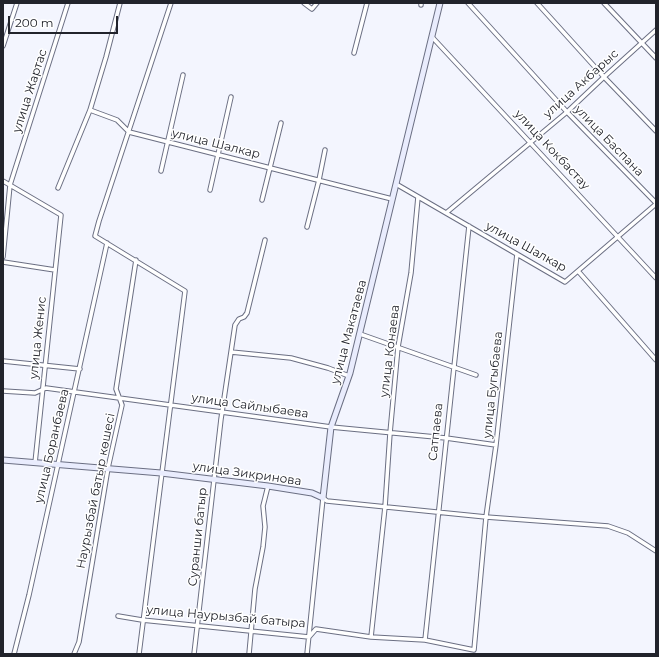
<!DOCTYPE html>
<meta charset="utf-8">
<style>
body{margin:0}
#map{position:relative;width:659px;height:657px;overflow:hidden;background:#f3f5fe;font-family:Montserrat,sans-serif}
canvas{display:block}
.frame{position:absolute;inset:0;border:4px solid #21232b;pointer-events:none}
.scale{position:absolute;left:8px;top:16px;width:110px;height:18px;box-sizing:border-box;border:2px solid #21232b;border-top:0;padding-left:5px;font-size:12px;line-height:14px;white-space:nowrap;color:#21232b;-webkit-text-stroke:3px #fff;paint-order:stroke}
</style>
<div id="map">
<canvas width="659" height="657"></canvas>
<div class="frame"></div>
<div class="scale">200 m</div>
</div>
<script>
const ctx = document.querySelector('canvas').getContext('2d');
ctx.lineJoin = 'round';
const toPath = rows => new Path2D(rows.map(r => 'M' + r).join(''));
function strokePath(path, color, width, dash) { ctx.strokeStyle = color; ctx.lineWidth = width; ctx.lineCap = dash ? 'butt' : 'round'; ctx.setLineDash(dash || []); ctx.stroke(path); }
function drawText(font, color, halo, rows, align = 'center') {
  ctx.font = font + ' Montserrat,sans-serif'; ctx.lineWidth = 3; ctx.setLineDash([]); ctx.textBaseline = 'middle'; ctx.strokeStyle = halo; ctx.fillStyle = color; for (const [text, x, y, turn = 0] of rows) {
    ctx.save(); ctx.translate(x, y); ctx.rotate((+turn || 0) * Math.PI / 180); ctx.textAlign = isNaN(turn) ? turn : align; if (halo) ctx.strokeText(text, 0, 0); ctx.fillText(text, 0, 0); ctx.restore();
  }
}
const street = toPath([
 [304,3,312,9,317,3],
 [468,3,567,112,656,203],
 [537,3,604,77,656,131],
 [604,3,656,58],
 [421,5,421,3],
 [432,37,656,278],
 [3,46,17,3],
 [354,53,367,3],
 [90,110,117,120,129,132,392,199],
 [161,171,183,75],
 [3,181,61,215,35,463],
 [396,184,565,282,656,204],
 [58,188,90,110,106,57,120,3],
 [210,190,231,97],
 [262,200,281,123],
 [446,213,567,112,604,77,656,30],
 [307,227,319,180,325,150],
 [3,257,10,185,68,3],
 [3,262,55,270],
 [578,271,656,360],
 [360,334,476,375],
 [231,352,291,358,328,368,349,376],
 [3,361,80,369],
 [3,391,35,393,46,388,331,427,446,438,496,445],
 [118,616,142,620,309,637,316,629,371,637,425,640,474,650,486,517,496,445,517,254],
 [371,637,385,507,390,433,398,347,411,273,418,197],
 [425,640,469,226],
 [14,654,29,595,107,243],
 [74,654,79,642,108,468,122,405,116,389,136,260],
 [139,654,185,291,95,236,99,221,171,3],
 [194,654,221,419,235,325,239,319,244,317,247,313,265,240],
 [249,654,255,589,263,547,265,527,263,506,268,486],
 [307,654,323,498,327,501,486,517,608,526,628,533,656,551]
]);
const secondary = toPath([
 [3,460,161,473,268,486,312,493,323,498,331,427,350,373,440,3]
]);
const streetNames = [
 ["улица Акбарыс",581,84,-42],
 ["улица Жартас",30,91,-72],
 ["улица Баспана",609,141,46],
 ["улица Шалкар",216,144,14],
 ["улица Кокбастау",552,150,47],
 ["улица Шалкар",526,247,29],
 ["улица Макатаева",349,332,-75],
 ["улица Женис",38,338,-84],
 ["улица Конаева",390,351,-83],
 ["улица Бугыбаева",493,385,-84],
 ["улица Сайлыбаева",250,406,8],
 ["Сатпаева",436,432,-84],
 ["улица Боранбаева",52,446,-77],
 ["улица Зикринова",247,474,8],
 ["Наурызбай батыр көшесі",96,491,-79],
 ["Суранши батыр",198,537,-84],
 ["улица Наурызбай батыра",226,617,5]
];
strokePath(street, '#6b6f83', 5.5);
strokePath(secondary, '#6b6f83', 7);
strokePath(street, '#fff', 3.5);
strokePath(secondary, '#e9ecfd', 5);
drawText('12px', '#21232b', '#fff', streetNames);
</script>
